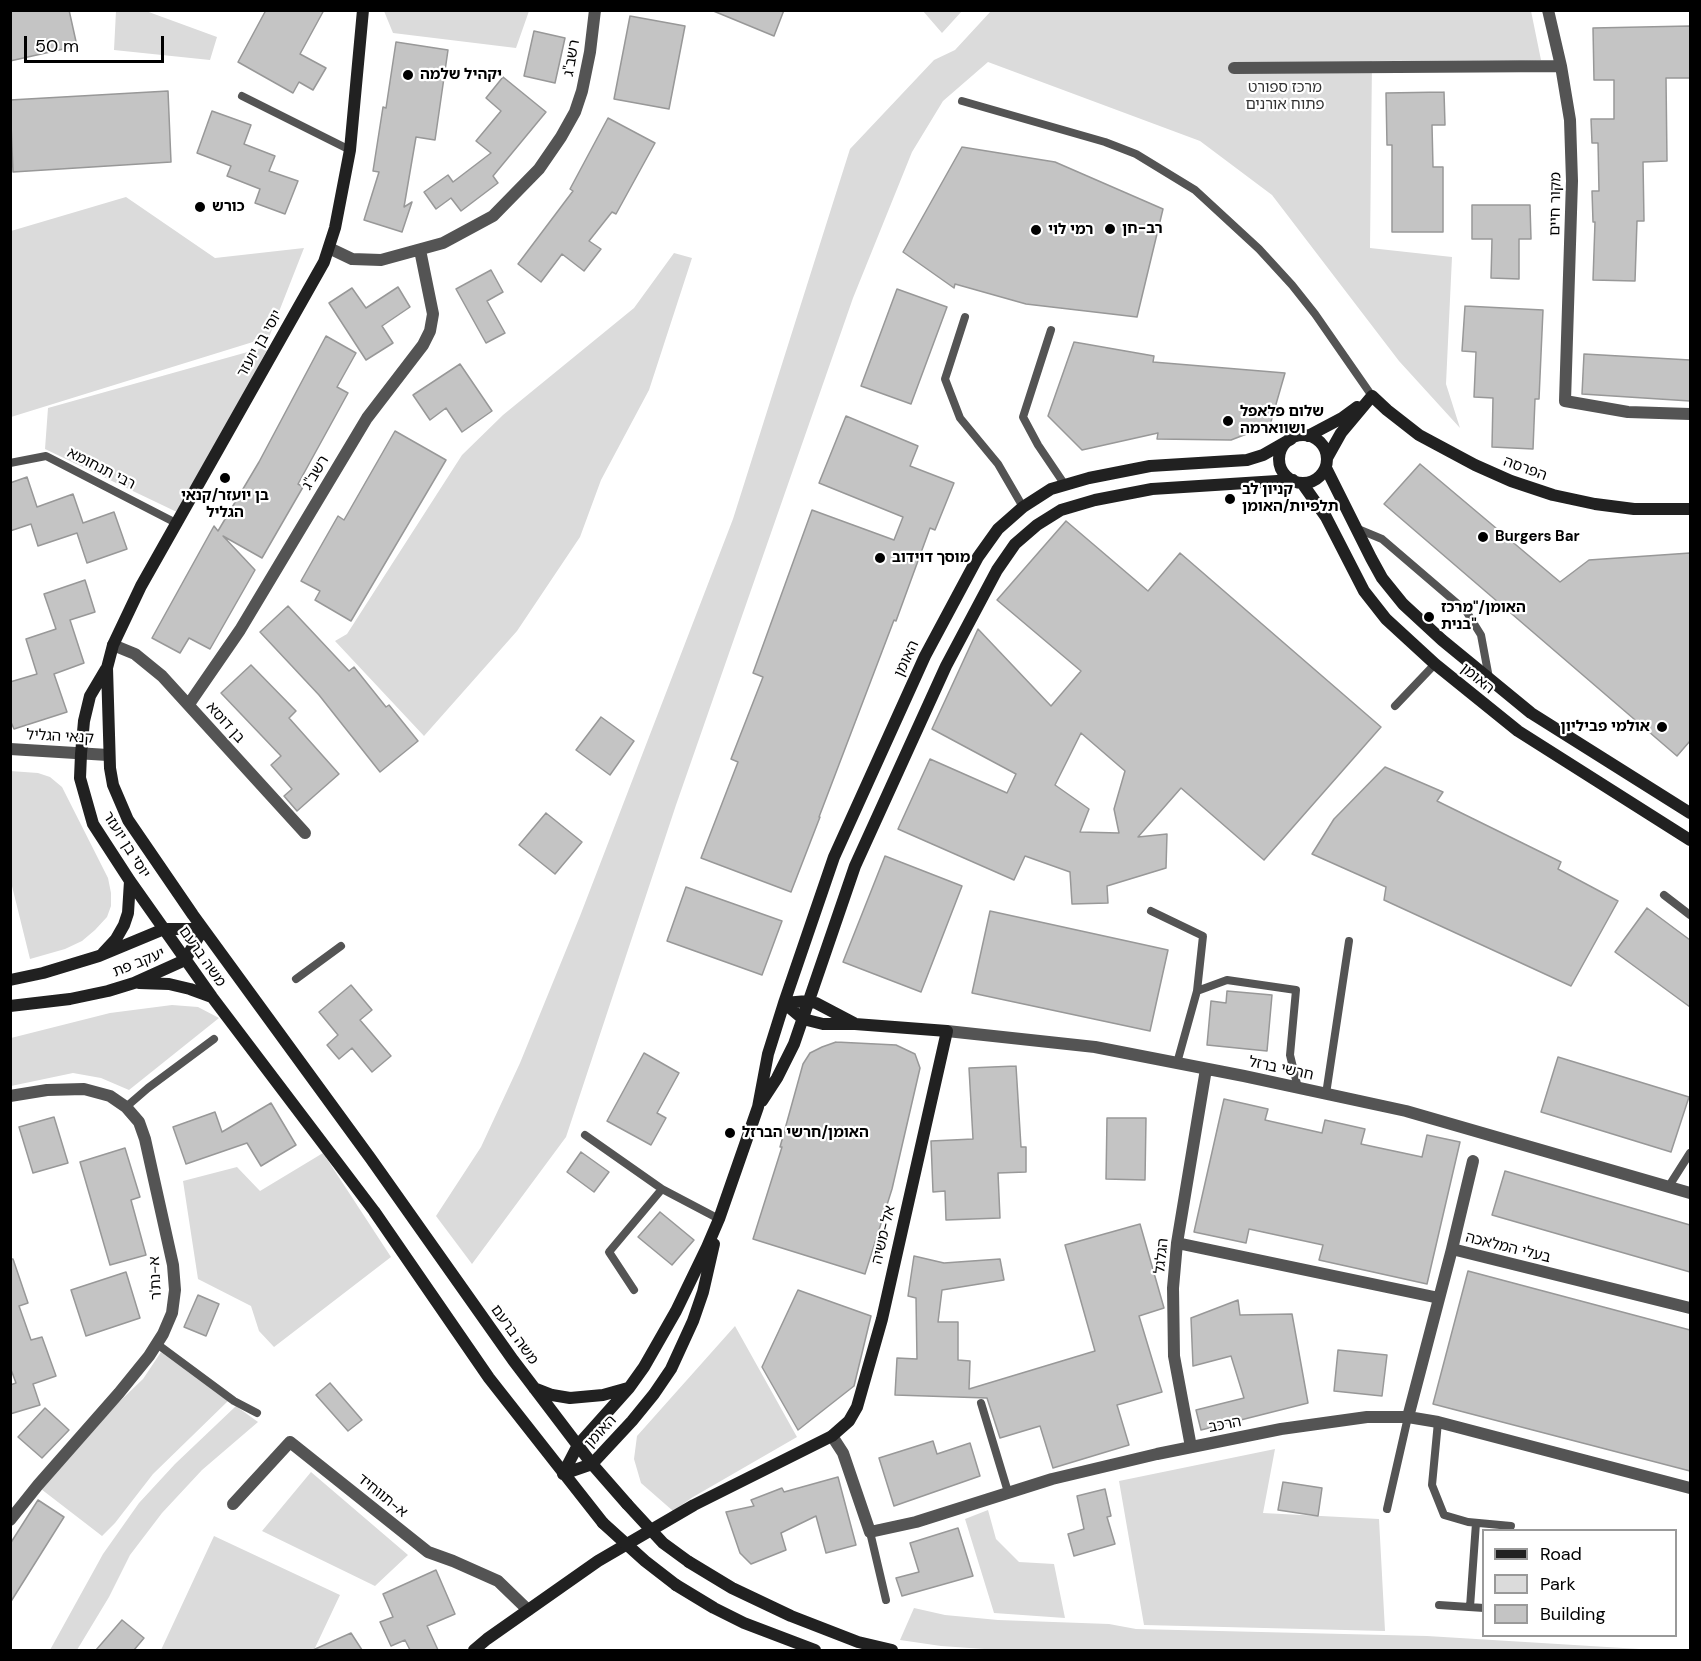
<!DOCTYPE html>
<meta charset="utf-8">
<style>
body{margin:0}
#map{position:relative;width:1701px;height:1661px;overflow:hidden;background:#fff;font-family:"DM Sans",sans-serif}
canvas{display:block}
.frame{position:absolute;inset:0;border:12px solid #000;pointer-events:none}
.legend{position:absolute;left:1482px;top:1529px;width:195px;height:108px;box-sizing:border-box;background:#fff;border:2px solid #999;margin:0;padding:8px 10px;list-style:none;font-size:18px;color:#000}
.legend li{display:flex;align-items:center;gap:12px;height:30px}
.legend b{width:30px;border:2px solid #999}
.scale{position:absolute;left:24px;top:36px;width:140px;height:27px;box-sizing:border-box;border:3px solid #000;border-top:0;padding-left:8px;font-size:18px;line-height:21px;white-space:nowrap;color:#000;-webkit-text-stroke:4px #fff;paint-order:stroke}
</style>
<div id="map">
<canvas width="1701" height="1661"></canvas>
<div class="frame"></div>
<ul class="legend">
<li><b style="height:8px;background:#212121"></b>Road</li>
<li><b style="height:16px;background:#dbdbdb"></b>Park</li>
<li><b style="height:16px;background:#c4c4c4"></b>Building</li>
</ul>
<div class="scale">50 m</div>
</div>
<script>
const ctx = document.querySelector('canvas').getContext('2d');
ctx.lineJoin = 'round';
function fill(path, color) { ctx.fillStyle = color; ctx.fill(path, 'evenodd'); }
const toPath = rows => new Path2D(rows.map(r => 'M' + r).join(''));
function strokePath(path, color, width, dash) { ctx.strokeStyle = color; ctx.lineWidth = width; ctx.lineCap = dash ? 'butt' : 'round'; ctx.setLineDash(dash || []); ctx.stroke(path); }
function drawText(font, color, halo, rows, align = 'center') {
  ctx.font = font + ' "DM Sans","Noto Sans Hebrew",sans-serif'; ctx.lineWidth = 4.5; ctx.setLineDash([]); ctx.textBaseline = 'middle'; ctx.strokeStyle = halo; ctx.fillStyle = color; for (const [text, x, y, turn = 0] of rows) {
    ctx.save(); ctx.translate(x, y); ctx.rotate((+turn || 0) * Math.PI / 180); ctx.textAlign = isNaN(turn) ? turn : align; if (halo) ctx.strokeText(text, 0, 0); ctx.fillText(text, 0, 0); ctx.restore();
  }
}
const green = toPath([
 [116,11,146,11,217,37,210,60,114,50],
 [384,11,529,11,516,48,393,33],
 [923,11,962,11,942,33],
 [991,11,1531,11,1541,60,1372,61,1370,248,1452,257,1446,384,1460,428,1399,361,1272,195,1200,141,988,62,943,101,912,152,853,298,676,805,566,1137,472,1264,436,1216,481,1147,520,1063,580,916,733,519,850,149,934,60,955,50],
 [126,197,215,258,304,248,269,337,11,417,11,231],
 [674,253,692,258,649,390,601,480,580,537,517,631,424,736,335,641,347,634,462,455,503,415,634,308],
 [269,346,181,514,45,449,48,408],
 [10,771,38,773,50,777,62,787,108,878,111,893,111,906,107,917,95,930,82,941,65,949,30,959,11,882],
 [172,1005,198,1007,219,1018,129,1090,101,1078,73,1073,11,1086,11,1038,110,1013],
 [323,1153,391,1257,274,1347,259,1331,251,1306,198,1279,183,1181,237,1167,260,1191],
 [735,1326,797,1437,693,1497,673,1511,641,1483,634,1459,637,1436],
 [161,1352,228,1401,153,1474,115,1523,102,1536,41,1489,119,1402,143,1379],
 [236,1406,258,1422,202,1470,162,1513,130,1555,109,1597,77,1650,50,1650,103,1554,139,1503,175,1464],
 [1275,1449,1263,1513,1379,1519,1385,1631,1144,1625,1119,1481],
 [311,1472,408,1555,375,1586,262,1531],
 [988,1510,996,1539,1019,1562,1054,1564,1065,1618,994,1613,965,1519],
 [214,1536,340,1595,314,1650,161,1650],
 [914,1608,945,1615,998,1620,1109,1624,1136,1629,1427,1636,1656,1650,999,1650,941,1646,900,1640]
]);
const building = toPath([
 [10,10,69,10,77,46,10,61,10,10],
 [266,10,324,10,300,54,326,68,313,90,299,82,293,93,238,62,266,10],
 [711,10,784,10,774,36,711,10],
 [630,16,685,26,669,109,614,99,630,16],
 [1690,26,1690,78,1666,78,1667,161,1643,162,1644,221,1637,221,1635,281,1593,280,1595,222,1593,222,1592,191,1599,191,1598,143,1592,143,1591,119,1614,119,1614,80,1594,80,1593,28,1690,26],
 [534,31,565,38,555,83,524,76,534,31],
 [396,42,448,50,435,140,416,137,404,207,412,202,402,232,364,220,379,172,373,171,383,107,386,108,396,42],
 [503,77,546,112,493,176,498,183,461,211,451,198,436,209,424,192,448,175,453,182,491,153,476,141,501,111,486,98,503,77],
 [168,91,171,162,13,172,10,100,168,91],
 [1444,92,1445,125,1432,125,1433,167,1443,167,1443,232,1392,232,1392,145,1387,145,1386,93,1444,92],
 [212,111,251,125,244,144,275,156,269,171,298,181,285,214,255,203,260,189,227,176,231,166,197,153,212,111],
 [608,118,655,143,616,214,612,212,589,241,601,249,584,271,562,254,541,282,518,264,573,191,570,189,608,118],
 [962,147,1055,162,1163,209,1137,317,1026,304,955,284,954,288,903,252,962,147],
 [1472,205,1530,205,1531,239,1519,239,1519,279,1491,278,1492,239,1472,239,1472,205],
 [491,270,503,292,487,301,505,333,486,343,456,289,491,270],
 [398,287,410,307,382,326,393,343,366,360,329,303,352,288,366,308,398,287],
 [897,289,947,307,911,404,861,386,897,289],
 [1465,306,1543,310,1539,399,1535,399,1533,449,1492,447,1493,398,1474,397,1476,352,1462,351,1465,306],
 [326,336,356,353,337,387,348,393,298,484,303,487,262,558,223,536,255,570,210,649,189,638,180,653,152,638,214,526,218,531,259,462,326,336],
 [1074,342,1154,356,1153,362,1285,373,1270,425,1231,440,1157,439,1158,433,1082,450,1048,416,1074,342],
 [1584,354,1690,360,1690,401,1582,394,1584,354],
 [460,364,492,411,462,432,446,408,430,420,413,395,460,364],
 [846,416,918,446,910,466,954,483,935,530,930,528,896,621,894,620,819,817,820,817,791,892,701,858,738,762,731,759,763,677,753,673,812,510,894,540,903,517,819,483,846,416],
 [395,431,446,460,351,621,315,600,320,591,301,581,338,516,344,520,395,431],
 [1420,464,1560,582,1589,560,1690,553,1690,741,1677,756,1384,504,1420,464],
 [27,477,37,507,73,494,83,523,114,512,127,549,87,563,77,533,38,546,31,524,10,531,10,483,27,477],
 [1066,521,1148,591,1180,553,1381,727,1264,860,1181,788,1138,837,1167,834,1166,868,1107,886,1108,903,1072,904,1070,872,1025,856,1014,880,898,829,930,759,1007,793,1016,774,932,729,978,629,1051,706,1081,671,997,600,1066,521],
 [1081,733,1125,771,1114,809,1119,833,1080,832,1089,809,1055,785,1081,733],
 [85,580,95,612,70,620,84,663,54,674,67,712,14,729,10,720,10,682,37,674,26,639,56,629,44,594,85,580],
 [288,606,349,671,354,667,386,707,389,705,418,741,380,772,319,695,260,632,288,606],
 [251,665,296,711,289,718,339,774,297,811,284,796,292,789,271,765,281,756,221,693,251,665],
 [601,717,634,741,610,775,576,750,601,717],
 [1385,767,1443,792,1437,801,1561,862,1558,869,1618,901,1571,986,1384,900,1386,887,1312,854,1334,819,1385,767],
 [546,813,582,842,555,874,519,845,546,813],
 [885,856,962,886,921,992,843,962,885,856],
 [686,887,782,921,762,975,667,941,686,887],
 [1647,908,1690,940,1690,1007,1615,952,1647,908],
 [990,911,1168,950,1150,1031,972,993,990,911],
 [351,985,372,1010,360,1020,391,1056,372,1072,352,1048,339,1059,327,1045,338,1035,319,1012,351,985],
 [1227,991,1272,995,1267,1051,1207,1045,1211,1001,1226,1003,1227,991],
 [836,1042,896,1045,915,1054,920,1068,892,1189,865,1274,753,1239,782,1147,780,1147,803,1064,810,1053,822,1047,836,1042],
 [644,1053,679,1073,657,1113,666,1118,651,1145,607,1121,644,1053],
 [1558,1057,1689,1097,1671,1152,1541,1112,1558,1057],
 [1016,1066,1021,1147,1026,1147,1026,1172,998,1173,1000,1218,946,1220,945,1191,933,1192,931,1141,973,1139,969,1068,1016,1066],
 [1224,1099,1268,1109,1265,1120,1322,1133,1325,1120,1365,1129,1361,1144,1422,1157,1427,1135,1460,1142,1427,1284,1319,1260,1323,1245,1249,1229,1246,1243,1194,1232,1224,1099],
 [271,1103,296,1145,261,1166,247,1143,186,1164,173,1127,215,1112,222,1132,271,1103],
 [54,1117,68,1163,33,1173,19,1127,54,1117],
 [1107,1118,1146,1118,1145,1180,1106,1179,1107,1118],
 [125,1148,140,1197,131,1200,146,1255,110,1265,80,1162,125,1148],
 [581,1152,609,1172,594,1192,567,1172,581,1152],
 [1505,1171,1690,1225,1690,1272,1492,1215,1505,1171],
 [660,1212,694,1240,672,1265,638,1237,660,1212],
 [1140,1224,1164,1308,1139,1316,1162,1392,1117,1405,1129,1445,1053,1468,1040,1426,1000,1438,987,1398,895,1395,897,1358,917,1359,916,1298,908,1296,914,1256,944,1263,1000,1259,1004,1280,942,1290,938,1322,958,1322,958,1360,970,1361,969,1389,1095,1351,1065,1245,1140,1224],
 [10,1259,13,1259,28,1303,19,1306,31,1340,42,1337,56,1376,33,1384,40,1405,10,1414,10,1385,16,1383,10,1367,10,1259],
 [1468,1271,1690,1330,1690,1471,1433,1404,1468,1271],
 [126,1272,140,1318,86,1336,71,1290,126,1272],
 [798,1290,871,1316,854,1386,798,1430,762,1367,798,1290],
 [198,1295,219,1304,206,1336,184,1327,198,1295],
 [1238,1300,1240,1315,1292,1314,1308,1403,1201,1430,1196,1410,1244,1398,1231,1356,1193,1366,1191,1318,1238,1300],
 [1338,1350,1387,1355,1382,1396,1334,1391,1338,1350],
 [330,1383,362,1420,348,1431,316,1395,330,1383],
 [45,1408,69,1430,42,1458,18,1437,45,1408],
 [933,1441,937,1454,970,1443,980,1476,894,1506,879,1458,933,1441],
 [838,1477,856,1545,826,1553,816,1516,781,1533,786,1550,751,1564,740,1553,726,1512,754,1506,751,1500,782,1488,784,1492,838,1477],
 [1283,1482,1322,1488,1318,1516,1278,1510,1283,1482],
 [1105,1489,1111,1516,1107,1517,1115,1544,1074,1556,1068,1534,1084,1529,1077,1496,1105,1489],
 [38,1500,64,1517,10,1603,10,1544,38,1500],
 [958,1528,973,1576,902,1596,896,1578,919,1572,910,1543,958,1528],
 [436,1570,455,1614,427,1626,438,1650,410,1650,405,1640,391,1646,380,1622,393,1617,383,1594,436,1570],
 [122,1620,144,1638,134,1650,96,1650,122,1620],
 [351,1633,362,1650,313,1650,351,1633]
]);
const lane = toPath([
 [242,96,350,150],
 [962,101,1105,142,1136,154,1195,190,1259,249,1292,285,1315,314,1372,396],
 [965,317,945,379,960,418,998,464,1023,507],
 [1051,330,1023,417,1038,445,1065,485],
 [10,463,46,456,176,523],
 [1358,529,1382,539,1466,611,1481,635,1489,678],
 [1395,706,1435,664],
 [1664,895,1690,915],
 [1151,911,1203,936,1197,991],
 [296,979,341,946],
 [1177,1063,1197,991,1227,980,1296,990,1290,1055,1298,1088],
 [1326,1094,1349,941],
 [126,1107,148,1088,214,1039],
 [585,1135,662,1189,719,1219],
 [1669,1186,1690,1153],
 [634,1290,609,1252,662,1189],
 [157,1344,234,1401,257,1413],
 [981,1403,1008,1492],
 [1438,1422,1432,1485,1444,1515,1468,1522,1511,1526],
 [1387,1509,1408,1417],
 [870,1532,886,1600],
 [1439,1605,1484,1608],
 [1470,1607,1476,1523]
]);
const street = toPath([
 [1548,10,1561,66,1570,120,1572,181,1565,401,1628,412,1690,414],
 [1234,68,1561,66],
 [329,248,352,259,381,260,443,243,493,216,539,169,561,137,575,112,582,91,590,52,595,10],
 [113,645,135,654,162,676,305,833],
 [189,704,240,630,367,418,423,345,430,331,433,314,420,250],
 [10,749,108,755],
 [947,1031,1095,1047,1244,1076,1406,1111,1690,1193],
 [10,1096,47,1090,84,1089,110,1096,126,1107,139,1122,145,1139,173,1265,175,1290,172,1313,163,1334,149,1356,119,1393,38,1485,10,1520],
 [1177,1243,1439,1298],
 [1452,1249,1473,1161],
 [1408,1417,1452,1249,1690,1308],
 [832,1436,843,1453,870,1532,916,1522,1052,1479,1157,1454,1281,1429,1367,1417,1408,1417,1438,1422,1690,1488],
 [1191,1447,1174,1356,1173,1288,1177,1243,1206,1069],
 [233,1504,290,1442,428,1552,453,1561,498,1581,528,1610]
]);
const secondary = toPath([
 [363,10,350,150,335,228,324,262,141,586,113,645,107,668,110,768,113,785,128,820,193,915,371,1159,513,1360,592,1464,627,1504],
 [1372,396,1387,410,1419,435,1475,465,1511,481,1553,495,1595,504,1634,509,1690,509],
 '1279 459a24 24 0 1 1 48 0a24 24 0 1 1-48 0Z',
 [1308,436,1342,418,1357,407],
 [1327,458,1341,433,1372,396],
 [1326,468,1371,558,1382,578,1403,604,1442,640,1531,713,1690,813],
 [1302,483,1326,517,1364,591,1386,619,1435,664,1518,731,1690,840],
 [106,669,90,696,84,721,81,754,80,778,93,824,130,881,212,997,374,1211,489,1378,603,1523],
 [103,953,116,939,124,925,128,913,130,881],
 [10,980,43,973,99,956,164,929,203,929],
 [139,983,169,984,190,989,212,997],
 [784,1003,808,1001,816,1003,854,1023],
 [10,1006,70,999,108,991,134,983,185,960,203,929],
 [762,1101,777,1078,794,1044,855,866,946,666,997,570,1015,544,1037,525,1061,510,1095,500,1152,489,1293,480],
 [534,1388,552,1395,570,1398,603,1395,628,1388],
 [563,1474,578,1445,629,1388,644,1367,676,1311,707,1247,719,1219,758,1107,768,1054,784,1003,834,857,925,656,978,557,998,529,1023,507,1051,489,1089,478,1150,466,1247,460,1263,455,1291,439],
 [563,1474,592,1464,632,1421,654,1394,671,1369,693,1321,703,1292,714,1244],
 [689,1562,732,1588,791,1616,858,1642,892,1650],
 [676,1585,714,1608,744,1623,815,1650],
 [474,1650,487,1639,598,1561,694,1505,832,1436,849,1421,857,1407,882,1319,947,1031,855,1024,823,1024,803,1019,784,1003]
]);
const secondaryBridge = toPath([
 [627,1504,663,1543,689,1562],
 [603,1523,645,1561,676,1585]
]);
const markers = [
 [408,75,6,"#000"],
 [200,207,6,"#000"],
 [1110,229,6,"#000"],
 [1036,230,6,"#000"],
 [1228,421,6,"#000"],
 [225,478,6,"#000"],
 [1230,499,6,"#000"],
 [1483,537,6,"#000"],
 [880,558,6,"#000"],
 [1429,617,6,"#000"],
 [1662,727,6,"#000"],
 [730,1133,6,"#000"]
];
const streetNames = [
 ["רשב\"ג",572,58,-80],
 ["מקור חיים",1556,204,-89],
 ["יוסי בן יועזר",260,344,-60],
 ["רבי תנחומא",101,469,27],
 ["הפרסה",1525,469,20],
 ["רשב\"ג",316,473,-59],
 ["האומן",907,659,-65],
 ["האומן",1477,679,39],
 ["בן דוסא",225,723,48],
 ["קנאי הגליל",60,737,3],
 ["יוסי בן יועזר",126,845,58],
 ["משה ברעם",202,957,55],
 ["יעקב פת",139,963,-22],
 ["חרשי ברזל",1281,1069,12],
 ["אל-משיה",884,1235,-77],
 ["בעלי המלאכה",1508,1248,14],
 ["הגלגל",1162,1256,-84],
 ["א-נת'ר",156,1278,-93],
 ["משה ברעם",514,1335,54],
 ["הרכב",1225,1425,-11],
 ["האומן",601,1432,-47],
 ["א-תווחיד",382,1496,39]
];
const poiNames = [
 ["יקהיל שלמה",420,75],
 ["כורש",212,207],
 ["רב-חן",1122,229],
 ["רמי לוי",1048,230],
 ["שלום פלאפל",1240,412],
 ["ושווארמה",1240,429],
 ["קניון לב",1242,490],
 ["תלפיות/האומן",1242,507],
 ["בן יועזר/קנאי",225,496,"center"],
 ["הגליל",225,513,"center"],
 ["Burgers Bar",1495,537],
 ["מוסך דוידוב",892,558],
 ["האומן/\"מרכז",1441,608],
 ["בנית\"",1441,625],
 ["אולמי פביליון",1650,727,"right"],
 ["האומן/חרשי הברזל",742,1133]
];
const parkNames = [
 ["מרכז ספורט",1285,88],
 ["פתוח אורנים",1285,105]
];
fill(green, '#dbdbdb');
fill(building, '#c4c4c4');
strokePath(building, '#989898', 1.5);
strokePath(lane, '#545454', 8);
strokePath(street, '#545454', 12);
strokePath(secondary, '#212121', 12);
strokePath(secondaryBridge, '#212121', 12);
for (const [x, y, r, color] of markers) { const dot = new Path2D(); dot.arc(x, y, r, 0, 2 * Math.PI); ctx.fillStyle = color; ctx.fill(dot); strokePath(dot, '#fff', 2); }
drawText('15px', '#000', '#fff', streetNames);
drawText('bold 15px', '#000', '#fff', poiNames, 'left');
drawText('15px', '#323232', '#fff', parkNames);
</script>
